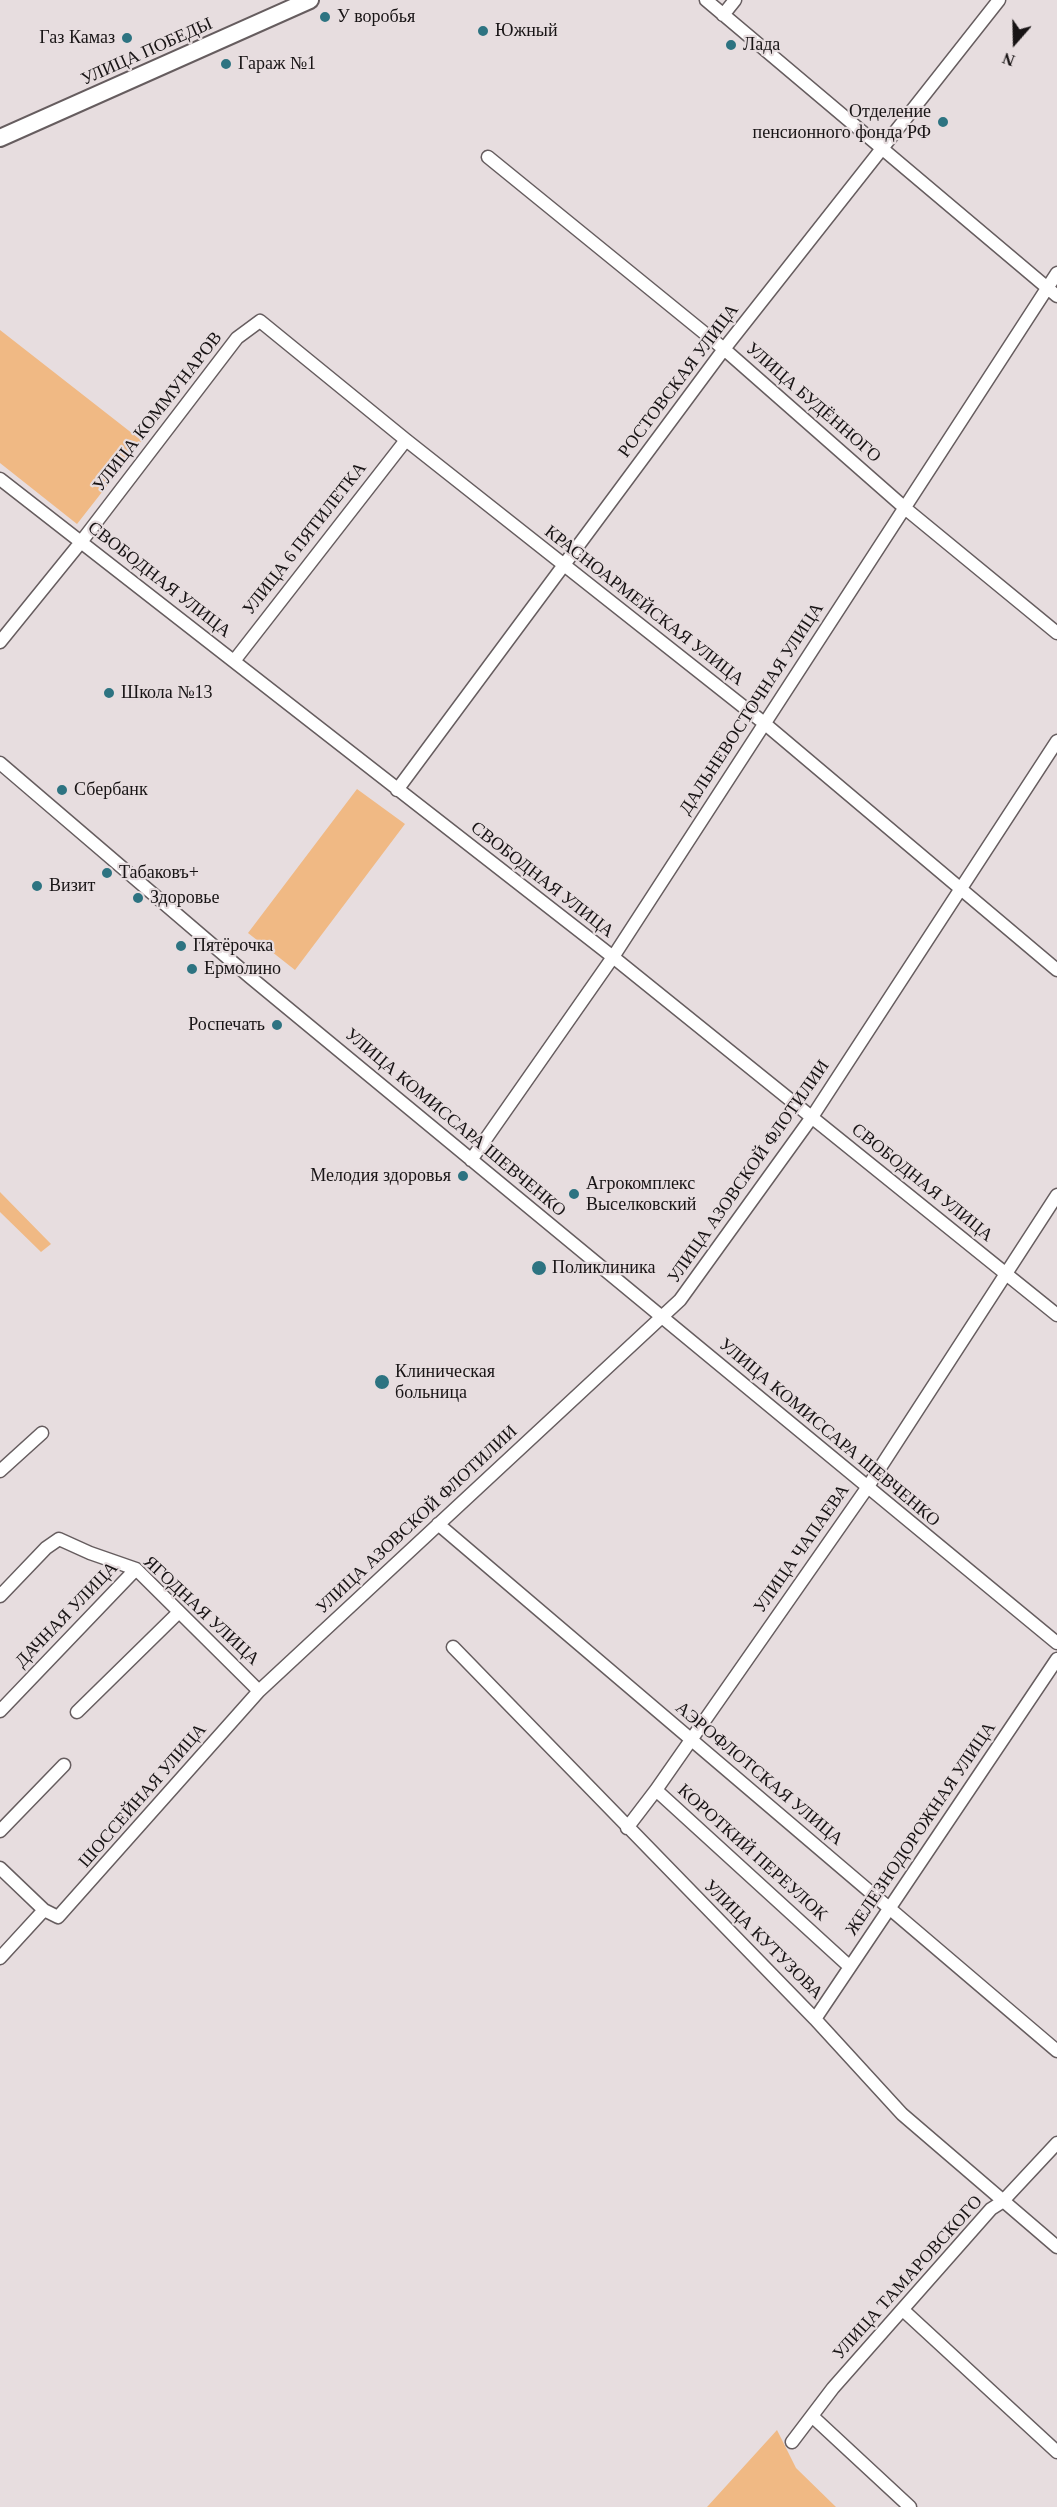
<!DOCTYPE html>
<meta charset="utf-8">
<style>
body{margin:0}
#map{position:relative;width:1057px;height:2507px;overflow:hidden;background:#e7dddf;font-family:"Times New Roman",serif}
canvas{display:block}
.north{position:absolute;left:985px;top:12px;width:60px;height:60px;-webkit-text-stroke:4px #e7dddf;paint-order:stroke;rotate:200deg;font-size:16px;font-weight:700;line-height:24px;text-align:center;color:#181415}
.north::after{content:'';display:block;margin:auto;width:21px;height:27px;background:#181415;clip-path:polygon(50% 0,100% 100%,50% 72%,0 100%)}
</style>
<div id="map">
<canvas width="1057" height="2507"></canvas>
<div class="north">N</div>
</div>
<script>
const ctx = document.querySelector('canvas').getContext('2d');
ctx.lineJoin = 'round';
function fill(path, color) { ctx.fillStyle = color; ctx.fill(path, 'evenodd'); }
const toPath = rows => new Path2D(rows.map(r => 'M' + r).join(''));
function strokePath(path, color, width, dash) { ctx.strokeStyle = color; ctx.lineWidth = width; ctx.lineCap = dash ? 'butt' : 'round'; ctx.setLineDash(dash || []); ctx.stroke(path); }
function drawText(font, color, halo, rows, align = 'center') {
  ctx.font = font + ' "Times New Roman",serif'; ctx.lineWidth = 4.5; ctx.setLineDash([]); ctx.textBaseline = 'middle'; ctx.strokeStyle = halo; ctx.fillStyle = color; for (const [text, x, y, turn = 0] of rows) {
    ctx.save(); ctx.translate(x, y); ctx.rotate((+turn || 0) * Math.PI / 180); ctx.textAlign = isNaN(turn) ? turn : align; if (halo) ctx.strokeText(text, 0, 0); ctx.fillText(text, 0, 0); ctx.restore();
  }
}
const green = toPath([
 [0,330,142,441,77,524,0,463],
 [357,789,405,824,295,970,248,933],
 [0,1192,51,1244,41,1252,0,1212],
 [777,2430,796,2468,836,2507,707,2507]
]);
const street = toPath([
 [706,0,1057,296],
 [723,15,735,0],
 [488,157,724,349,906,509,1057,633],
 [0,479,613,957,1057,1315],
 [0,642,81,542,237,338,260,321,406,440,764,723,1057,970],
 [234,661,406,440],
 [0,763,250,977,1057,1643],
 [397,790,724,349,999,0],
 [471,1160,613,957,1057,273],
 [0,1471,42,1433],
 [438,1524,1057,2051],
 [0,1596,46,1548,59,1539,90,1553,136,1569,259,1691],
 [453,1647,815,2019,902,2114,1057,2247],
 [0,1711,136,1569],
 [77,1712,179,1612],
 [656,1790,850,1967],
 [627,1828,656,1790,867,1488,1057,1195],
 [0,1831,64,1765],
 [0,1868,44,1910,58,1917,259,1691,680,1300,812,1117,1057,741],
 [0,1958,44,1910],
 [815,2019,1057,1659],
 [903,2310,1057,2452],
 [813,2417,910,2507],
 [792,2442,833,2388,991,2209,1002,2202,1057,2143]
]);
const secondary = toPath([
 [0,138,310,0]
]);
const markers = [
 [325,17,6,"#2d7381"],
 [483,31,6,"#2d7381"],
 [127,38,6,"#2d7381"],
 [731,45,6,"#2d7381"],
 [226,64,6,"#2d7381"],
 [943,122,6,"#2d7381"],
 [109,693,6,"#2d7381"],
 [62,790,6,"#2d7381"],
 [107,873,6,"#2d7381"],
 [37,886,6,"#2d7381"],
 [138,898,6,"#2d7381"],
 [181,946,6,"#2d7381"],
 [192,969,6,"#2d7381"],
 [277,1025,6,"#2d7381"],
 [463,1176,6,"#2d7381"],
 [574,1194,6,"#2d7381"],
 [539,1268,8,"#2d7381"],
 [382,1382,8,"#2d7381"]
];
const poiNames = [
 ["У воробья",337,17],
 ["Южный",495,31],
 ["Газ Камаз",115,38,"right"],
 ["Лада",743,45],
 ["Гараж №1",238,64],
 ["Отделение",931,112,"right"],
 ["пенсионного фонда РФ",931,133,"right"],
 ["Школа №13",121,693],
 ["Сбербанк",74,790],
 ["Табаковъ+",119,873],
 ["Визит",49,886],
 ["Здоровье",150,898],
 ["Пятёрочка",193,946],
 ["Ермолино",204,969],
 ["Роспечать",265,1025,"right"],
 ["Мелодия здоровья",451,1176,"right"],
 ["Агрокомплекс",586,1184],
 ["Выселковский",586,1205],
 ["Поликлиника",552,1268],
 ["Клиническая",395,1372],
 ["больница",395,1393]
];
const streetNames = [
 ["УЛИЦА ПОБЕДЫ",147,52,-24],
 ["РОСТОВСКАЯ УЛИЦА",679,381,-53],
 ["УЛИЦА БУДЁННОГО",813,403,41],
 ["УЛИЦА КОММУНАРОВ",158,412,-52],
 ["УЛИЦА 6 ПЯТИЛЕТКА",305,539,-52],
 ["СВОБОДНАЯ УЛИЦА",159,580,38],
 ["КРАСНОАРМЕЙСКАЯ УЛИЦА",644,606,38],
 ["ДАЛЬНЕВОСТОЧНАЯ УЛИЦА",752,709,-57],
 ["СВОБОДНАЯ УЛИЦА",542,880,38],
 ["УЛИЦА КОМИССАРА ШЕВЧЕНКО",455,1123,40],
 ["УЛИЦА АЗОВСКОЙ ФЛОТИЛИИ",749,1172,-55],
 ["СВОБОДНАЯ УЛИЦА",922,1183,39],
 ["УЛИЦА КОМИССАРА ШЕВЧЕНКО",829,1433,40],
 ["УЛИЦА АЗОВСКОЙ ФЛОТИЛИИ",417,1520,-43],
 ["УЛИЦА ЧАПАЕВА",802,1549,-55],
 ["ЯГОДНАЯ УЛИЦА",201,1611,43],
 ["ДАЧНАЯ УЛИЦА",67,1615,-46],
 ["АЭРОФЛОТСКАЯ УЛИЦА",759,1774,40],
 ["ШОССЕЙНАЯ УЛИЦА",143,1796,-49],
 ["ЖЕЛЕЗНОДОРОЖНАЯ УЛИЦА",921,1829,-56],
 ["КОРОТКИЙ ПЕРЕУЛОК",752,1853,42],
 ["УЛИЦА КУТУЗОВА",763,1940,45],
 ["УЛИЦА ТАМАРОВСКОГО",908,2278,-48]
];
fill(green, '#f0b984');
strokePath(street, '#665d5f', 15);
strokePath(secondary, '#665d5f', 20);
strokePath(street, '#fff', 12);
strokePath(secondary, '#fff', 16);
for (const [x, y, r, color] of markers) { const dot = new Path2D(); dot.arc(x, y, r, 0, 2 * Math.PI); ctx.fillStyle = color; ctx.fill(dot); strokePath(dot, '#e7dddf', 2); }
drawText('18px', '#181415', '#e7dddf', poiNames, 'left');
drawText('18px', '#181415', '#e7dddf', streetNames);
</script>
